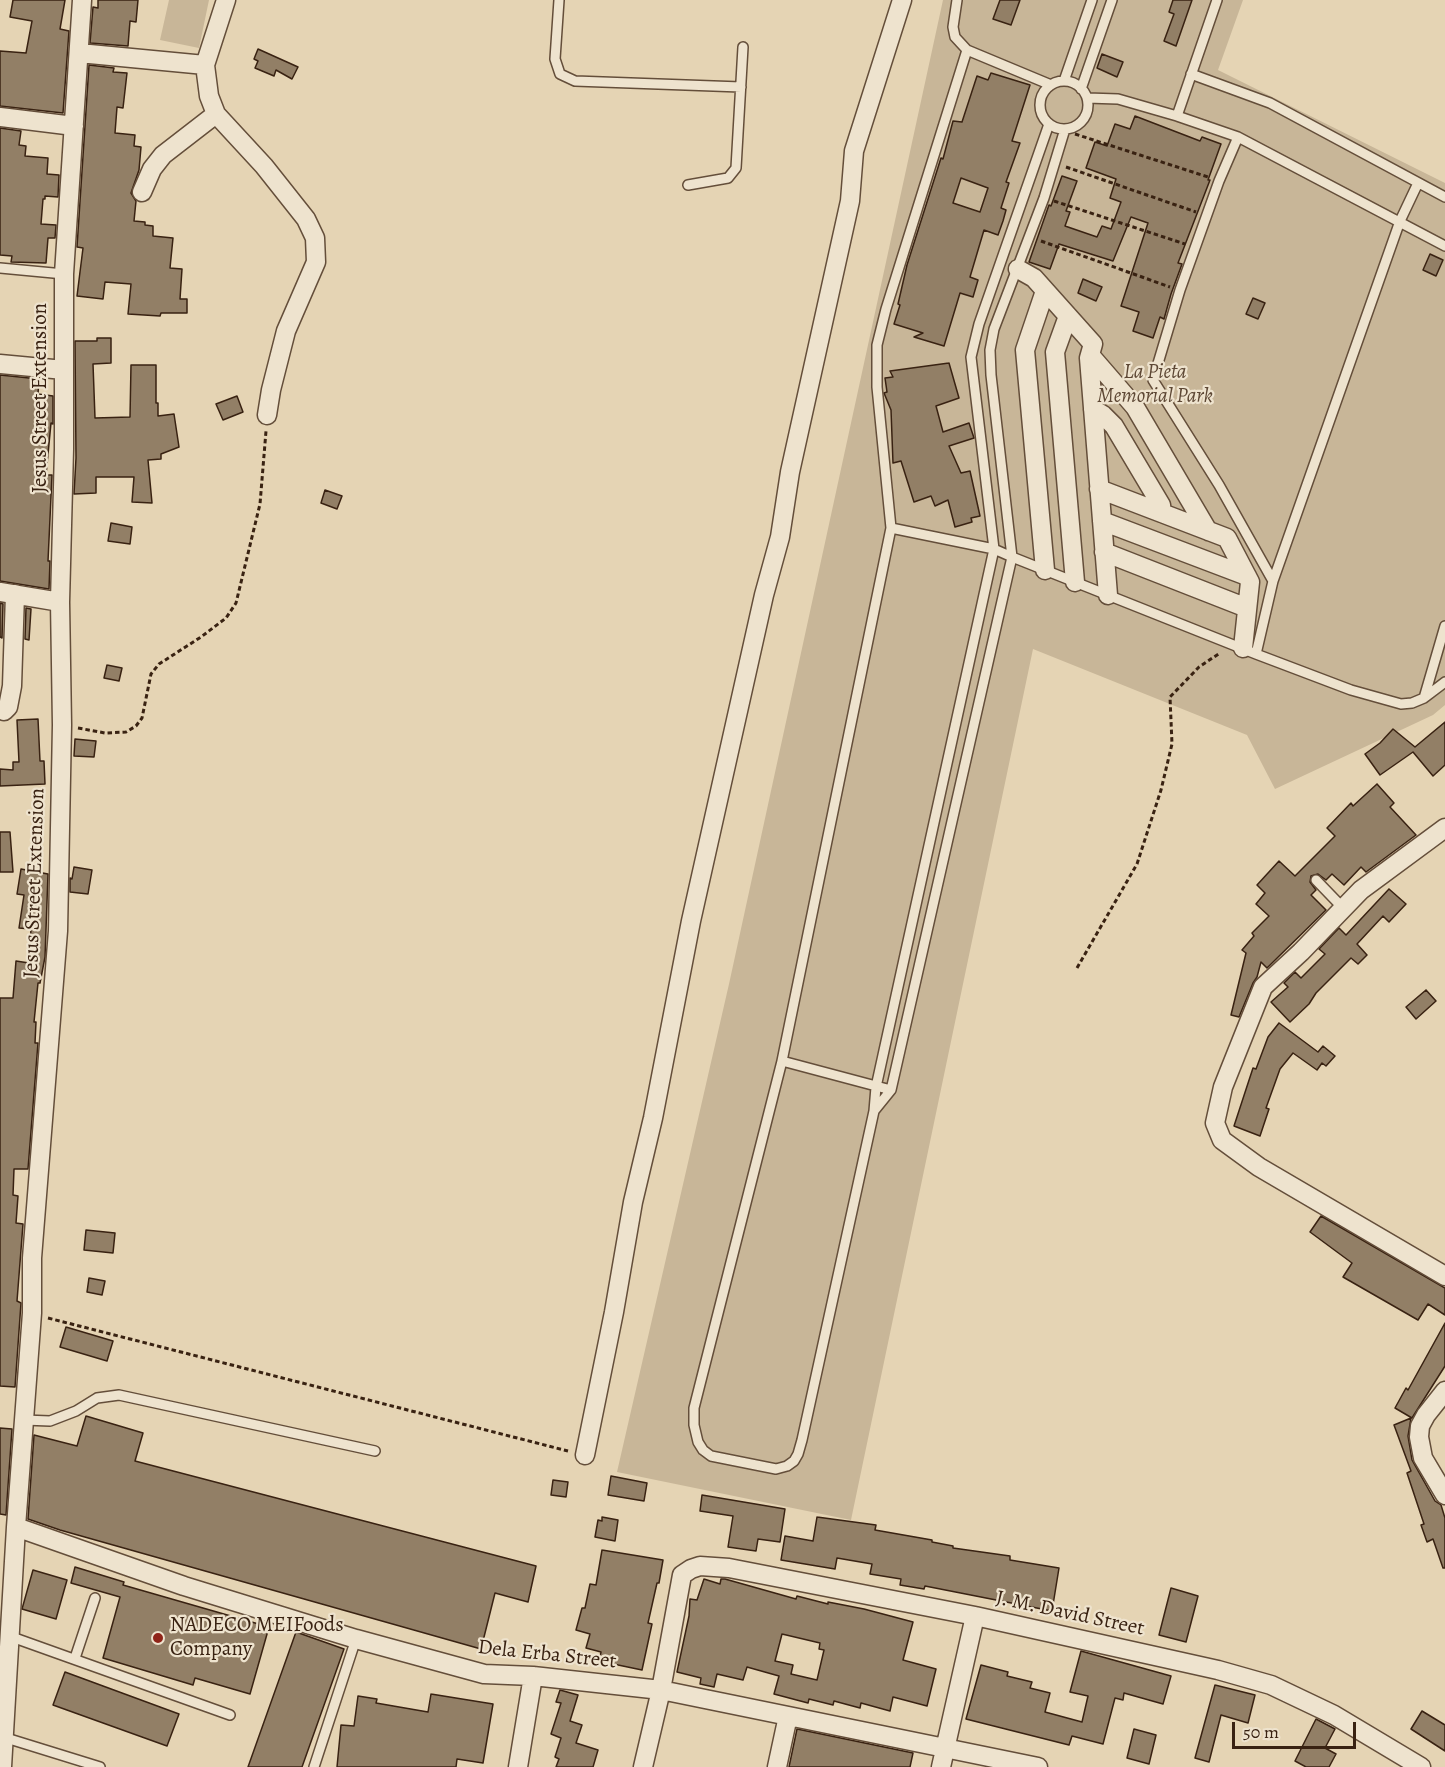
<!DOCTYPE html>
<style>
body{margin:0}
#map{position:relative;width:1445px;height:1767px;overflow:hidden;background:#e5d4b4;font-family:Alegreya,serif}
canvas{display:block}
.scale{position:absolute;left:1232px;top:1722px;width:124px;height:27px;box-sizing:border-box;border:3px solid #392212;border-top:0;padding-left:8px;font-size:18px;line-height:21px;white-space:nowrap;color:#392212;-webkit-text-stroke:4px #eee3ce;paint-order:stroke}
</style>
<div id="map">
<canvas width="1445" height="1767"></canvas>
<div class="scale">50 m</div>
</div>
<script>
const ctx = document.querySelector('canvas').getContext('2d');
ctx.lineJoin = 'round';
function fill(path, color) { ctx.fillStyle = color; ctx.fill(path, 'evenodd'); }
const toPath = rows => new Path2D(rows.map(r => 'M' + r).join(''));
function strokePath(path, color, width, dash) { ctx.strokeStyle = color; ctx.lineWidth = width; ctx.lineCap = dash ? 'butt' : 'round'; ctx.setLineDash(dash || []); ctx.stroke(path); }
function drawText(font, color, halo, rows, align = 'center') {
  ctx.font = font + ' Alegreya,serif'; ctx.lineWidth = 4.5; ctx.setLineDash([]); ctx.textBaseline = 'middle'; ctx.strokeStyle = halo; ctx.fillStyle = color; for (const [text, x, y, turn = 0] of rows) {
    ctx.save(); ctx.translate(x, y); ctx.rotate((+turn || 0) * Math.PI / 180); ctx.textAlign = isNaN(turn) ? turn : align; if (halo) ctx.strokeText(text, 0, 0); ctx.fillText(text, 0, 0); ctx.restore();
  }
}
const green = toPath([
 [169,0,209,0,199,48,160,40],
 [943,0,1243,0,1218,70,1445,183,1445,705,1433,715,1275,789,1247,735,1033,649,851,1520,617,1472,729,984]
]);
const building = toPath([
 [13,0,65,0,60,29,69,31,63,113,0,106,0,51,26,53,32,21,10,17,13,0],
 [98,0,138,0,136,22,130,21,128,46,90,43,93,7,98,8,98,0],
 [1000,0,1020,0,1011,25,993,19,1000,0],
 [1173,0,1192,0,1176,46,1164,41,1174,14,1169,12,1173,0],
 [258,49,298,67,292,79,276,70,274,76,255,68,258,61,254,59,258,49],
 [1102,54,1123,62,1117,77,1097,68,1102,54],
 [89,65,114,68,113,72,127,73,123,108,117,107,115,133,135,135,134,146,141,147,139,170,131,193,136,201,134,221,145,222,145,225,153,226,153,236,173,238,170,268,182,269,180,299,187,299,187,313,161,313,160,316,128,314,131,284,105,282,103,299,77,296,83,248,77,247,89,65],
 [991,73,1030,85,1012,141,1020,143,1006,182,1009,183,1001,208,1006,210,1003,221,998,235,984,230,970,277,978,280,973,297,960,293,944,346,914,337,923,333,894,324,900,305,898,304,907,265,941,158,943,159,953,121,962,122,977,76,988,80,991,73],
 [961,178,988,188,980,212,953,203,961,178],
 [1135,116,1200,141,1202,137,1221,144,1208,180,1210,180,1178,263,1182,264,1171,294,1164,319,1160,317,1153,338,1133,331,1139,312,1121,306,1148,223,1131,217,1113,261,1059,244,1050,269,1029,262,1049,205,1051,206,1062,176,1077,181,1066,211,1070,212,1065,226,1097,237,1102,226,1111,229,1121,202,1110,198,1116,179,1086,168,1095,142,1107,146,1115,124,1130,129,1135,116],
 [0,128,21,131,19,145,26,146,25,156,48,158,47,174,59,175,58,197,45,196,45,199,43,199,41,224,56,225,55,238,48,238,46,263,11,262,12,256,0,255,0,128],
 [1430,254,1443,260,1436,276,1423,270,1430,254],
 [1083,279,1102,287,1096,301,1078,293,1083,279],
 [1253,298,1265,303,1258,319,1246,314,1253,298],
 [97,338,111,338,111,363,93,364,95,418,130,417,131,365,156,365,156,403,158,403,158,416,174,414,179,447,161,454,161,459,148,460,152,503,132,502,134,477,96,477,96,493,74,494,76,458,75,341,97,341,97,338],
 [949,363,959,398,936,406,943,432,969,423,974,438,949,446,961,473,970,471,980,516,971,518,972,522,955,527,948,500,935,506,931,496,914,502,901,461,893,463,891,410,884,393,887,392,885,378,893,377,890,371,949,363],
 [0,375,39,379,38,394,53,396,53,424,51,423,46,475,52,475,48,561,50,561,49,589,0,581,0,375],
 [237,396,243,412,223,420,216,404,237,396],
 [325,490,342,496,337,509,321,503,325,490],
 [111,523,132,527,130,544,108,541,111,523],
 [0,603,3,604,2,638,0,637,0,603],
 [26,608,31,609,29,640,25,639,26,608],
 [107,665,122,668,119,681,104,678,107,665],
 [38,719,40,761,44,761,45,784,0,786,0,769,13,770,13,762,19,762,17,720,38,719],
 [1445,722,1445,765,1433,776,1413,752,1380,775,1365,754,1380,743,1393,729,1415,747,1445,722],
 [75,739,96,741,94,757,74,756,75,739],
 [1377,784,1394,803,1390,807,1416,835,1366,872,1361,867,1344,885,1332,874,1326,880,1318,874,1311,876,1310,882,1316,890,1311,895,1326,910,1267,968,1261,962,1257,977,1253,983,1239,1017,1231,1015,1246,953,1242,950,1254,936,1252,933,1269,916,1256,904,1265,893,1257,885,1279,861,1295,876,1335,836,1327,828,1351,803,1353,806,1377,784],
 [0,832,10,832,13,872,0,872,0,832],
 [74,867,92,870,88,894,70,892,70,878,72,879,74,867],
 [21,869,48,874,45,957,40,983,38,983,34,1022,36,1022,35,1043,38,1043,28,1169,14,1169,13,1195,18,1196,16,1223,23,1224,17,1301,21,1303,15,1387,0,1386,0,998,13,998,16,961,29,963,31,929,19,928,24,895,17,894,21,869],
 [1389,889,1406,904,1389,922,1383,916,1357,944,1367,955,1358,964,1351,958,1316,993,1309,1004,1290,1022,1271,1002,1288,987,1284,983,1295,972,1301,978,1325,954,1319,949,1339,928,1346,935,1389,889],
 [1426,990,1436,1001,1416,1019,1406,1007,1426,990],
 [1279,1023,1318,1052,1323,1046,1335,1056,1326,1066,1322,1063,1317,1070,1293,1053,1280,1069,1266,1108,1269,1109,1260,1136,1234,1126,1253,1068,1256,1069,1268,1037,1279,1023],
 [1321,1216,1445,1288,1445,1315,1428,1304,1418,1320,1343,1277,1352,1263,1310,1232,1321,1216],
 [86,1230,115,1233,113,1253,84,1250,86,1230],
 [89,1278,105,1281,102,1295,87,1292,89,1278],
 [1445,1323,1445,1366,1412,1418,1395,1408,1406,1388,1408,1390,1445,1323],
 [66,1327,113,1341,107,1361,60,1347,66,1327],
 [86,1416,143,1433,135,1461,536,1566,528,1602,495,1593,481,1649,60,1530,28,1519,34,1435,77,1446,86,1416],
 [1411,1418,1408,1436,1412,1460,1435,1501,1441,1505,1445,1518,1445,1568,1443,1568,1433,1539,1427,1542,1421,1525,1424,1524,1407,1473,1411,1471,1394,1425,1411,1418],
 [0,1428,12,1429,6,1515,0,1514,0,1428],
 [611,1476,647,1483,644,1501,608,1495,611,1476],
 [553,1480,568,1482,566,1497,551,1495,553,1480],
 [702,1495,785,1509,780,1542,758,1539,756,1551,728,1547,733,1516,700,1511,702,1495],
 [602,1517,618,1520,615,1541,595,1537,598,1520,602,1521,602,1517],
 [817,1517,876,1525,875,1530,932,1540,932,1542,953,1546,953,1548,1010,1556,1010,1560,1059,1568,1052,1611,925,1586,924,1589,900,1585,901,1579,870,1574,872,1564,837,1558,835,1569,781,1560,785,1536,813,1541,817,1517],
 [602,1550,663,1560,659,1583,657,1583,648,1623,652,1624,642,1670,599,1661,601,1652,586,1648,590,1634,576,1630,582,1608,585,1608,590,1584,596,1585,602,1550],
 [75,1567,124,1582,123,1585,269,1627,250,1694,195,1678,193,1685,103,1658,120,1597,71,1583,75,1567],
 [33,1570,67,1580,56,1619,22,1609,33,1570],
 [704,1579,720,1584,721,1579,725,1579,796,1599,797,1596,828,1604,828,1602,864,1609,913,1622,903,1660,936,1669,927,1706,893,1697,890,1711,861,1703,860,1708,834,1701,833,1705,809,1699,808,1703,774,1694,779,1676,747,1667,743,1680,717,1674,714,1687,700,1684,701,1678,677,1672,689,1616,690,1599,697,1600,704,1579],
 [782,1634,820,1643,819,1649,824,1650,817,1680,791,1674,793,1665,775,1661,782,1634],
 [1171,1588,1198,1596,1186,1642,1159,1635,1171,1588],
 [296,1632,344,1649,302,1767,248,1767,296,1632],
 [1081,1651,1171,1676,1163,1704,1124,1693,1123,1700,1115,1698,1103,1744,1072,1736,1069,1745,966,1719,981,1665,1008,1672,1007,1676,1032,1682,1030,1688,1050,1693,1045,1712,1082,1722,1088,1696,1070,1692,1081,1651],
 [65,1672,179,1714,167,1746,53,1705,65,1672],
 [1215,1685,1255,1695,1248,1723,1221,1715,1209,1762,1195,1758,1215,1685],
 [560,1690,578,1695,570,1721,582,1725,576,1743,598,1750,593,1767,556,1767,559,1759,555,1757,561,1738,551,1734,561,1703,556,1702,560,1690],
 [431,1694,493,1704,483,1763,457,1759,456,1767,337,1767,341,1725,354,1726,358,1696,377,1699,376,1703,428,1712,431,1694],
 [1422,1711,1445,1725,1445,1751,1411,1729,1422,1711],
 [1316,1719,1335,1729,1325,1748,1336,1754,1329,1767,1306,1767,1295,1761,1316,1719],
 [797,1729,913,1753,910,1767,789,1767,797,1729],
 [1134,1729,1156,1735,1149,1764,1127,1758,1134,1729]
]);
const path = toPath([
 [1075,134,1208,177],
 [1066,167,1196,212],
 [1054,201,1185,244],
 [1041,241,1170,287],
 [78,728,105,733,126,732,136,726,142,718,151,674,159,664,201,637,226,618,236,603,260,504,266,431],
 [1077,968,1137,864,1161,790,1172,744,1170,697,1199,667,1220,653],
 [48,1318,568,1451]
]);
const service = toPath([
 [559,0,555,59,560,74,575,81,741,87],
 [957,0,953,27,955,37,967,50],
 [1191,74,1270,103,1445,197],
 [1064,81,1092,0],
 '1040 105a24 24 0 1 1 48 0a24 24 0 1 1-48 0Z',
 [1081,89,1112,0],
 [1087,98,1118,99,1177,116,1238,137,1445,246],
 [1177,116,1217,0],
 [1238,137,1219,181,1180,290,1153,380,1219,485,1273,581],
 [688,185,728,178,736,168,743,47],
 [0,268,64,274],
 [891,528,994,549,1012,557,1256,654,1351,690,1401,704,1412,703,1424,698,1445,682],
 [1256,654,1273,581,1400,221,1418,183],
 [1424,698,1445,626],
 [1316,880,1344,909],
 [782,1061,694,1408,694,1425,698,1442,703,1450,711,1456,776,1469,787,1466,794,1461,798,1454,802,1440,874,1111,876,1087,994,549,971,357,979,324,1049,124],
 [891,1090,782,1061,891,528,877,387,877,345,886,309,967,50,1051,85],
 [874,1111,891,1090,1012,557,991,375,990,350,994,329,1044,198,1065,129],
 [24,1420,50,1421,76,1411,97,1398,119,1395,375,1451],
 [9,1636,230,1715],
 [75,1658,95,1598],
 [3,1737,100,1767],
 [314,1767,356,1639]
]);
const minor = toPath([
 [226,0,205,65,209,96,216,114,264,166,306,219,315,238,316,262,286,331,271,390,267,415],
 [79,53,205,65],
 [0,117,74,126],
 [142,192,152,169,163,155,216,114],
 [1018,269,1034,278,1093,344,1089,358,1108,595],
 [1045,291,1025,350,1045,570],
 [1068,316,1055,352,1075,582],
 [1090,355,1135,407,1208,531],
 [0,364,64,370],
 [1093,409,1103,415,1114,426,1161,505,1162,513],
 [1099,489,1227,538,1250,582,1243,648],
 [1102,521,1247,576],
 [1104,552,1247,608],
 [0,592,60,602],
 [4,711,8,707,12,686,15,594],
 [1445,828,1361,890,1301,952,1263,987,1223,1087,1215,1123,1222,1140,1259,1167,1445,1276],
 [1445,1391,1426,1415,1420,1426,1419,1437,1423,1458,1445,1495],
 [585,1455,614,1312,633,1202,653,1118,691,921,764,595,780,537,790,472,850,201,854,151,902,0],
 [16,1527,184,1586,356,1639,484,1674,533,1676,661,1690,1038,1767],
 [2,1767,16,1527,32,1313,32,1258,58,931,62,725,60,602,64,449,64,274,82,0],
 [518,1767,533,1676],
 [643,1767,661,1690,682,1575,691,1569,700,1566,729,1568,975,1616,1218,1670,1271,1685,1334,1715,1421,1767],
 [777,1767,788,1716],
 [941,1767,975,1616]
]);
const markers = [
 [158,1638,6,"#8f2418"]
];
const parkNames = [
 ["La Pieta",1155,373],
 ["Memorial Park",1155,397]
];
const streetNames = [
 ["Jesus Street Extension",41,398,-90],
 ["Jesus Street Extension",35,883,-88],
 ["J. M. David Street",1070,1614,12],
 ["Dela Erba Street",547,1655,6]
];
const poiNames = [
 ["NADECO MEIFoods",170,1626],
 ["Company",170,1650]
];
fill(green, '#c8b698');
fill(building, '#927f66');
strokePath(building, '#392212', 1.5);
strokePath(service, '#644e3a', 12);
strokePath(minor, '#644e3a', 21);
strokePath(path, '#392212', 3, [4.5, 3]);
strokePath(service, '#eee3ce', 9);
strokePath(minor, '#eee3ce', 18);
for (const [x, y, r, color] of markers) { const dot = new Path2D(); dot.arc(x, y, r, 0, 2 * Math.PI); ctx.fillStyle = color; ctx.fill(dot); strokePath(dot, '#eee3ce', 2); }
drawText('italic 21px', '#5d4734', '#eee3ce', parkNames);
drawText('21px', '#392212', '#eee3ce', streetNames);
drawText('21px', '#392212', '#eee3ce', poiNames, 'left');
</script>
